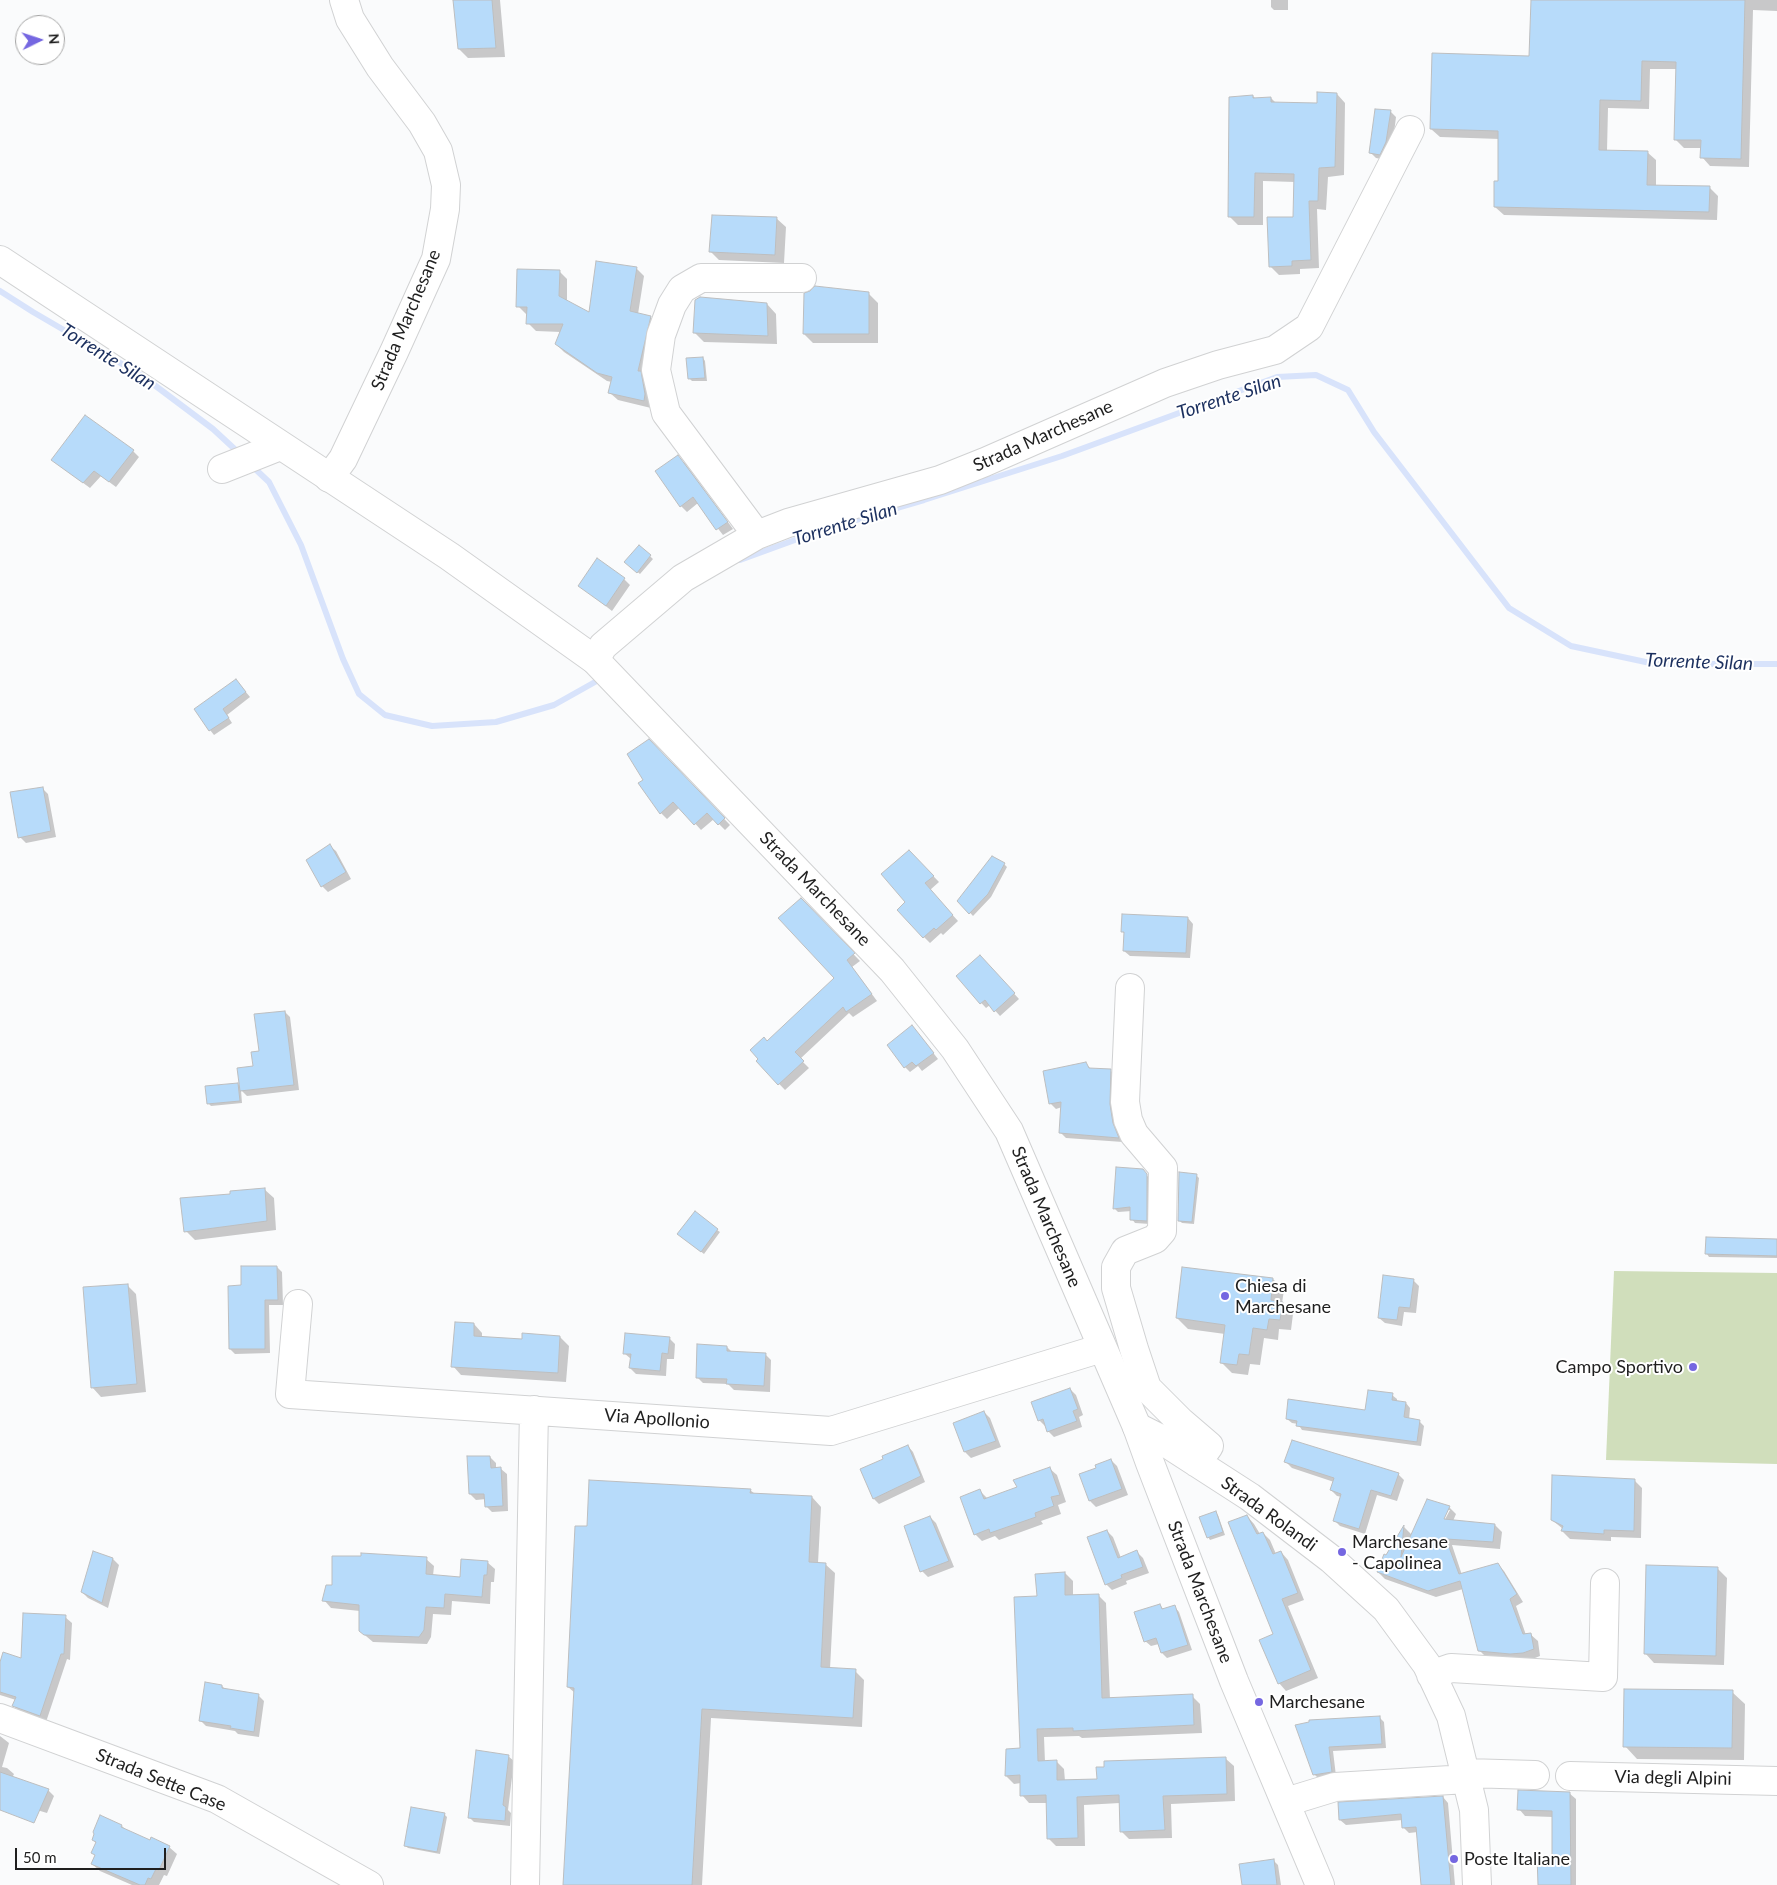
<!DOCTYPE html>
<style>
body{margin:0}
#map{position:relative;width:1777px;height:1885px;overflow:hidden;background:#fafbfc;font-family:Lato,sans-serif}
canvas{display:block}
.north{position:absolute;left:15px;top:15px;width:50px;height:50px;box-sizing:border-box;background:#fff;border:1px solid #a5a5a5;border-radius:50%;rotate:86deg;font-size:14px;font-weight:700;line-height:20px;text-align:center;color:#1f1f1f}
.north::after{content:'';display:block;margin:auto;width:18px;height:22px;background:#7567e1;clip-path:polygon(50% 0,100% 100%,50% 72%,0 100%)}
.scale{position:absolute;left:15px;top:1848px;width:151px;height:22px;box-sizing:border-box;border:2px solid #1f1f1f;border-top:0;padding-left:6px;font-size:15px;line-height:18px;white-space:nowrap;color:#1f1f1f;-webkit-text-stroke:4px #fff;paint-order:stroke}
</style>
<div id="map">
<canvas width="1777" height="1885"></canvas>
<div class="north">N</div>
<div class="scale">50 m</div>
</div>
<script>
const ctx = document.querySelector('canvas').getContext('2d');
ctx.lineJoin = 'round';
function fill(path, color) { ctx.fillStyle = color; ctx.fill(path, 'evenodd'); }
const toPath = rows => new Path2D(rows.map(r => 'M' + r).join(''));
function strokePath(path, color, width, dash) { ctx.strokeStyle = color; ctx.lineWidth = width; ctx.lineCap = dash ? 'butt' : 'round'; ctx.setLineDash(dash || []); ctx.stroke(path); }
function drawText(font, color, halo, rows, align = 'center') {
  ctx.font = font + ' Lato,sans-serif'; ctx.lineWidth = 4; ctx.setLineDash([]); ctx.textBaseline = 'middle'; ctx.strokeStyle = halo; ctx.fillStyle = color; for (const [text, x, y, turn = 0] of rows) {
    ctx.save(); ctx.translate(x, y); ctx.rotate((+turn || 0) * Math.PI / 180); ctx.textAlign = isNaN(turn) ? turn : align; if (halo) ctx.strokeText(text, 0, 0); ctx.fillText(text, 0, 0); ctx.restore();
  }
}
const green = toPath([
 [1614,1271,1777,1273,1777,1464,1606,1460]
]);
const shadow = toPath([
 [454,0,500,0,505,57,468,58,459,49],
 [1271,0,1288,0,1288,10,1274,10,1271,7],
 [1532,0,1777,0,1777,11,1753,10,1749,167,1710,166,1702,157,1702,148,1684,148,1675,139,1677,69,1650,69,1649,109,1608,108,1607,151,1647,152,1656,160,1656,186,1709,187,1718,196,1717,220,1504,215,1495,207,1500,183,1500,139,1440,137,1431,129,1530,57],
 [1337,94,1345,103,1344,175,1328,177,1326,210,1317,209,1319,268,1300,269,1300,274,1279,275,1270,266,1294,218,1295,182,1263,181,1263,225,1238,225,1229,216,1253,96,1256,99,1271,98,1276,103,1318,104],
 [1390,111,1396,117,1392,149,1386,160,1376,158,1370,152],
 [776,218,786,227,784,263,719,260,710,251],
 [636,268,644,276,638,314,650,317,658,325,651,408,618,400,610,393,612,382,607,381,564,352,556,344,561,332,536,331,528,323,528,314,526,314,518,306,559,271,567,279,567,302,590,314],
 [868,293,878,303,878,343,813,343,804,334],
 [767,304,776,314,777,344,704,342,695,333],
 [703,358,705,361,707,381,692,381,689,378],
 [133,451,139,457,116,487,101,476,90,488,52,460],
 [684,462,733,529,723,535,698,503,687,512,681,506],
 [639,546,653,559,640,574,628,564],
 [624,579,630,585,612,611,580,586],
 [236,680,250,697,227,715,232,723,214,735,210,730],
 [649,740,730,825,725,830,714,819,701,830,680,807,667,819,661,813,645,780],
 [42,788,48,794,56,837,26,843,20,837],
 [330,846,336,851,351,879,328,892,322,886],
 [909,851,939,882,930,890,958,921,943,935,941,933,930,943,924,937,907,902],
 [1004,864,1007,867,991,897,973,916,959,901],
 [801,900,860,961,852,967,877,1001,853,1017,849,1013,800,1059,809,1068,785,1090,757,1061,767,1042,836,979],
 [1188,918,1193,924,1190,958,1130,956,1124,951,1125,934,1122,931],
 [985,962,1019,999,1000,1016,990,1005,986,1008,957,977],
 [285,1012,290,1017,299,1090,247,1096,241,1090,242,1103,211,1106,209,1104,238,1084,241,1087],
 [917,1032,938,1059,922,1071,918,1066,910,1072,905,1067],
 [1086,1064,1091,1069,1110,1070,1115,1075,1117,1129,1123,1142,1066,1138,1061,1133,1062,1107,1056,1109,1050,1103],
 [1142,1170,1150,1179,1150,1224,1135,1223,1132,1219,1132,1211,1118,1212,1114,1208],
 [1196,1175,1199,1178,1194,1224,1182,1223,1179,1220],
 [264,1189,274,1198,276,1230,195,1240,186,1231,232,1195],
 [717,1230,720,1232,704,1254,681,1236],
 [1777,1240,1777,1258,1709,1257,1707,1254],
 [277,1267,282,1272,283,1305,269,1305,270,1353,235,1354,230,1349,243,1286],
 [1273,1279,1284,1290,1282,1303,1293,1314,1291,1330,1279,1329,1278,1340,1264,1338,1260,1365,1250,1364,1248,1375,1232,1373,1221,1362,1225,1334,1188,1329,1177,1318],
 [1413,1280,1419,1286,1416,1313,1404,1312,1402,1326,1385,1323,1379,1318],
 [127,1285,136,1294,146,1392,101,1397,92,1387],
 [474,1324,482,1333,482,1337,523,1340,560,1337,569,1346,566,1382,461,1375,453,1366],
 [669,1338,675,1344,674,1359,667,1359,666,1376,636,1374,630,1368,631,1359,624,1353],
 [727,1347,733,1353,765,1354,771,1360,770,1392,734,1390,728,1384,703,1383,697,1377],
 [1070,1389,1076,1395,1083,1415,1079,1417,1082,1427,1054,1437,1048,1431,1046,1426,1045,1426,1039,1420],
 [1392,1395,1397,1399,1397,1402,1406,1403,1410,1408,1409,1420,1419,1421,1424,1426,1421,1446,1302,1430,1298,1424,1292,1423,1287,1419,1366,1411],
 [984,1412,990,1418,1001,1447,971,1458,965,1452,954,1423],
 [908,1446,913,1452,925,1482,879,1504,874,1499,885,1460],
 [490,1457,496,1463,496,1469,501,1469,507,1474,508,1511,492,1512,486,1506,486,1499,476,1500,470,1494],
 [1111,1460,1117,1466,1128,1495,1096,1507,1090,1501,1081,1475,1097,1469],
 [1286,1462,1398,1474,1404,1480,1397,1501,1377,1495,1365,1534,1340,1526,1334,1520,1342,1497,1337,1496,1331,1490,1334,1482,1292,1468],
 [1049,1468,1057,1475,1066,1502,1058,1505,1061,1514,1041,1521,1043,1524,999,1540,995,1536,982,1541,975,1534,980,1491,988,1499,1018,1488],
 [1635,1481,1642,1488,1641,1538,1611,1537,1611,1541,1570,1539,1562,1531,1563,1529,1552,1520],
 [750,1490,755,1494,812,1497,821,1507,818,1563,825,1564,835,1573,830,1669,855,1671,864,1680,862,1727,711,1718,702,1885,564,1885,575,1693,568,1687,588,1528],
 [1428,1500,1449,1507,1456,1514,1453,1521,1495,1525,1502,1532,1500,1549,1452,1545,1462,1575,1497,1564,1504,1571,1523,1602,1516,1606,1526,1635,1530,1634,1538,1641,1540,1656,1530,1660,1486,1657,1479,1650,1463,1589,1436,1597,1385,1579,1378,1572,1404,1527,1412,1535],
 [1447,1510,1450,1510,1442,1525],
 [1215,1512,1218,1515,1225,1535,1210,1540,1208,1537],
 [1247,1516,1254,1524,1260,1534,1263,1533,1270,1540,1276,1554,1281,1552,1288,1560,1304,1600,1288,1606,1318,1678,1286,1691,1279,1683,1275,1635],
 [930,1517,936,1523,954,1567,928,1577,922,1571],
 [1107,1531,1113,1537,1121,1558,1137,1552,1143,1558,1149,1573,1126,1581,1127,1584,1112,1590,1106,1584],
 [94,1553,113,1559,119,1565,108,1608,88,1598,82,1592],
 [426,1559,434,1566,433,1576,461,1578,487,1562,495,1569,494,1582,491,1582,490,1604,452,1601,451,1615,433,1614,431,1637,427,1644,373,1642,360,1631,360,1611,331,1608,324,1600,333,1586],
 [1717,1568,1727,1578,1724,1665,1654,1663,1645,1653],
 [1065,1573,1073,1581,1073,1596,1098,1595,1106,1603,1110,1699,1192,1696,1200,1704,1202,1733,1082,1738,1079,1736,1044,1737,1045,1762,1056,1761,1064,1769,1065,1781,1098,1780,1226,1759,1234,1766,1235,1801,1171,1804,1172,1838,1129,1839,1121,1831,1120,1803,1084,1805,1085,1846,1056,1846,1048,1838,1047,1803,1029,1803,1022,1795,1021,1783,1014,1784,1006,1776,1022,1750,1038,1597],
 [1160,1605,1164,1610,1174,1606,1179,1612,1192,1650,1167,1658,1162,1653,1159,1644,1151,1646,1145,1641],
 [65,1617,72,1623,70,1660,67,1659,46,1722,20,1712,14,1706,16,1700,0,1695,0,1666,22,1659],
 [222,1686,226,1690,258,1695,264,1701,259,1737,238,1734,235,1731,206,1726,200,1720],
 [1732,1692,1745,1704,1744,1760,1637,1759,1625,1746],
 [1379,1717,1384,1722,1386,1748,1333,1751,1336,1776,1319,1779,1314,1774,1296,1726],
 [0,1736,9,1743,2,1767,7,1768,14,1774,12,1778,48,1790,54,1796,47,1813,0,1799],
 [508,1756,514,1761,508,1810,511,1813,510,1826,474,1822,469,1817],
 [1569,1793,1576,1799,1576,1885,1539,1885,1553,1858,1553,1817,1525,1816,1519,1809],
 [1443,1797,1448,1803,1455,1885,1423,1885,1418,1832,1409,1833,1403,1827,1403,1820,1346,1825,1340,1820],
 [444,1814,447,1817,440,1854,408,1848,405,1845],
 [122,1826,127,1831,151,1841,169,1847,177,1854,167,1876,164,1875,159,1885,132,1885,100,1871,92,1864,96,1856,93,1853,97,1844,93,1840],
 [1273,1860,1278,1865,1281,1885,1243,1885]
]);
const stream = toPath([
 [0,291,33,312,141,375,213,429,240,454],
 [251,465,269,482,301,545,343,659,359,694,385,715,432,726,496,722,554,705,595,682],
 [740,560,825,529,924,500,1062,456,1277,377,1316,375,1348,390,1374,432,1509,608,1571,646,1655,664,1777,664]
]);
const building = toPath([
 [453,0,492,0,496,48,458,49,453,0],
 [1531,0,1745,0,1741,159,1700,158,1701,140,1674,140,1676,62,1642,61,1641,101,1600,100,1599,150,1648,151,1647,185,1710,186,1709,212,1494,207,1494,181,1498,181,1498,131,1430,129,1432,53,1529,56,1531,0],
 [1317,92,1337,93,1335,167,1319,168,1318,201,1309,201,1311,260,1292,261,1292,266,1269,267,1267,217,1293,217,1294,174,1255,173,1254,217,1228,217,1229,97,1253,95,1253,98,1271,97,1271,102,1317,103,1317,92],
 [1375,109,1391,110,1386,142,1380,155,1369,153,1375,109],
 [712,215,777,217,775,255,709,252,712,215],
 [596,261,637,267,630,311,651,316,638,371,641,371,645,394,644,401,608,393,612,377,597,373,555,344,563,324,526,324,527,307,516,307,517,269,560,270,559,296,589,312,596,261],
 [815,286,869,292,869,334,803,334,804,293,810,291,815,286],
 [700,297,767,303,768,336,693,333,695,300,700,297],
 [703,357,705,378,688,379,686,358,703,357],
 [85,415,134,450,109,482,94,471,83,483,51,460,85,415],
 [678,455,728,522,716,530,693,497,680,507,655,471,678,455],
 [639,545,651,555,637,573,624,562,639,545],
 [597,558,625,578,606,606,578,586,597,558],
 [236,679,246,692,223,709,229,718,209,731,194,709,236,679],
 [649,739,725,818,718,825,707,813,694,825,673,802,660,814,638,783,643,780,627,754,649,739],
 [43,787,51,831,18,838,10,792,43,787],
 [330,844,346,872,321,887,306,860,330,844],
 [909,850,934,876,925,883,953,915,936,930,934,928,923,938,897,910,905,902,881,874,909,850],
 [992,856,1005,863,988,894,969,914,957,901,992,856],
 [801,898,855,953,847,960,872,994,846,1012,843,1007,795,1052,804,1061,778,1085,756,1061,758,1059,750,1050,764,1037,767,1041,834,978,778,918,801,898],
 [1122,914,1188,917,1186,953,1123,951,1124,932,1121,932,1122,914],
 [980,955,1015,993,994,1012,985,1000,980,1004,956,976,980,955],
 [285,1011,294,1085,240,1091,237,1068,253,1066,251,1052,259,1051,254,1014,285,1011],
 [912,1025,934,1053,916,1066,912,1062,904,1068,887,1045,912,1025],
 [1086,1062,1089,1068,1111,1069,1110,1104,1113,1123,1119,1138,1059,1133,1061,1102,1049,1104,1043,1071,1086,1062],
 [238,1083,240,1101,207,1104,205,1086,238,1083],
 [1116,1167,1143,1169,1147,1174,1147,1221,1130,1220,1130,1207,1113,1209,1116,1167],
 [1179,1172,1197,1174,1192,1222,1178,1221,1179,1172],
 [265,1188,267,1221,184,1232,180,1198,230,1194,230,1191,265,1188],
 [695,1211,718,1229,701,1252,677,1234,695,1211],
 [1706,1237,1777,1239,1777,1256,1705,1254,1706,1237],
 [241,1266,277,1266,278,1300,265,1300,265,1349,229,1349,228,1286,241,1285,241,1266],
 [1182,1267,1273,1278,1271,1300,1283,1302,1280,1320,1269,1319,1267,1330,1253,1328,1249,1355,1239,1354,1237,1365,1220,1363,1225,1325,1176,1318,1182,1267],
 [1383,1275,1414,1279,1410,1308,1399,1307,1397,1320,1378,1318,1383,1275],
 [128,1284,137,1384,91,1388,83,1287,128,1284],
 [455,1322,474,1323,474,1336,522,1339,522,1333,560,1336,558,1373,451,1367,455,1322],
 [625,1333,670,1337,668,1354,662,1353,660,1371,629,1368,631,1354,623,1354,625,1333],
 [697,1344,727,1346,727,1351,766,1353,764,1386,726,1384,727,1379,696,1378,697,1344],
 [1070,1388,1078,1409,1073,1411,1077,1421,1047,1432,1043,1419,1038,1421,1031,1402,1070,1388],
 [1368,1390,1393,1393,1392,1400,1406,1402,1404,1417,1420,1420,1417,1442,1296,1426,1297,1421,1286,1419,1288,1399,1365,1410,1368,1390],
 [984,1411,996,1441,964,1452,953,1423,984,1411],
 [1292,1440,1399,1473,1391,1496,1371,1490,1359,1529,1333,1521,1341,1494,1330,1490,1334,1478,1284,1462,1292,1440],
 [908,1445,921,1476,873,1499,860,1469,883,1459,882,1456,908,1445],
 [467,1456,490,1456,491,1468,501,1467,503,1506,485,1507,484,1494,469,1494,467,1456],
 [1111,1459,1122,1489,1089,1501,1079,1474,1096,1468,1095,1465,1111,1459],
 [1050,1467,1060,1495,1051,1497,1054,1506,1035,1513,1036,1517,990,1533,989,1529,974,1535,960,1497,980,1489,984,1499,1017,1487,1013,1480,1050,1467],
 [1552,1475,1635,1479,1634,1531,1604,1530,1604,1534,1561,1531,1563,1526,1551,1520,1552,1475],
 [589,1480,751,1489,750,1493,812,1496,809,1562,826,1563,821,1667,856,1669,853,1718,702,1709,692,1885,563,1885,574,1688,567,1687,575,1526,587,1526,589,1480],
 [1427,1499,1450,1506,1444,1519,1495,1524,1493,1542,1446,1539,1459,1574,1498,1563,1517,1594,1510,1599,1523,1634,1531,1633,1534,1649,1523,1653,1510,1654,1478,1651,1460,1581,1428,1591,1377,1572,1384,1554,1386,1555,1404,1525,1401,1557,1427,1499],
 [1216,1511,1223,1532,1207,1538,1199,1517,1216,1511],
 [1247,1515,1257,1534,1263,1532,1273,1554,1281,1551,1298,1593,1282,1599,1311,1670,1278,1684,1259,1640,1273,1634,1228,1522,1247,1515],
 [930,1516,949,1561,920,1572,904,1526,930,1516],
 [1107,1530,1118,1558,1137,1550,1143,1567,1121,1575,1122,1578,1105,1585,1087,1537,1107,1530],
 [93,1551,113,1558,102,1603,81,1592,93,1551],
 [361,1553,427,1557,426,1574,460,1577,461,1559,488,1561,487,1575,484,1575,482,1597,445,1594,444,1608,426,1607,424,1630,419,1637,364,1635,359,1631,359,1605,322,1601,326,1585,332,1585,332,1556,361,1556,361,1553],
 [1646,1565,1718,1567,1716,1656,1644,1654,1646,1565],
 [1065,1572,1065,1595,1099,1594,1102,1698,1193,1694,1194,1725,1073,1731,1073,1728,1037,1729,1038,1761,1057,1760,1057,1780,1097,1779,1096,1767,1104,1767,1104,1761,1226,1757,1227,1794,1163,1796,1165,1830,1120,1832,1119,1795,1077,1797,1078,1838,1047,1839,1046,1795,1020,1796,1020,1775,1005,1776,1006,1749,1020,1748,1014,1597,1037,1596,1035,1574,1065,1572],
 [1160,1604,1162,1609,1175,1605,1188,1645,1161,1653,1156,1638,1144,1642,1134,1612,1160,1604],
 [23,1613,66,1615,64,1654,61,1654,40,1716,12,1706,16,1697,0,1692,0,1662,3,1652,21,1658,23,1613],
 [205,1682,222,1685,222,1688,259,1694,254,1732,230,1728,231,1726,199,1721,205,1682],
 [1624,1689,1733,1690,1732,1748,1623,1747,1624,1689],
 [1380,1716,1382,1744,1329,1747,1332,1772,1313,1775,1295,1725,1309,1722,1309,1720,1380,1716],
 [476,1750,509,1755,503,1805,506,1807,505,1821,468,1818,476,1750],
 [0,1772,49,1789,34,1823,0,1810,0,1772],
 [1518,1790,1570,1792,1571,1885,1538,1885,1537,1856,1552,1856,1552,1811,1517,1810,1518,1790],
 [1443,1796,1451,1885,1421,1885,1416,1827,1402,1828,1401,1814,1339,1820,1338,1802,1443,1796],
 [411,1807,445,1813,437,1852,404,1846,411,1807],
 [100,1815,122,1825,121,1827,150,1840,151,1837,170,1846,159,1870,156,1869,151,1879,148,1878,145,1885,140,1885,91,1864,95,1855,91,1853,96,1842,92,1840,94,1834,93,1832,100,1815],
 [1274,1859,1277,1885,1242,1885,1239,1864,1274,1859]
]);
const minor = toPath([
 [222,469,280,446],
 [329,478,343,459,394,352,436,259,445,209,446,185,438,151,422,123,380,67,350,19,344,0],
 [757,535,666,413,656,370,661,335,672,305,682,289,701,278,802,278],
 [595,660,603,646,683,578,757,535,788,523,940,480,985,462,1165,383,1218,365,1275,350,1309,327,1410,130],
 [1130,988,1125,1102,1128,1120,1134,1134,1163,1168,1162,1231,1155,1239,1125,1251,1116,1267,1116,1288,1134,1349,1147,1388,1181,1422,1209,1446,1197,1463],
 [298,1304,290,1394,831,1431,1102,1348],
 [1137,1427,1157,1437,1250,1497,1331,1559,1386,1609,1427,1665,1451,1716,1474,1810,1477,1885],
 [1431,1675,1451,1668,1603,1677,1605,1583],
 [0,1718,217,1799,369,1885],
 [1466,1773,1535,1775],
 [1570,1776,1777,1781],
 [1286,1802,1335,1787,1467,1779],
 [525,1885,534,1410]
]);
const major = toPath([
 [0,260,449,556,595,660,892,970,955,1049,1009,1131,1137,1427,1150,1463,1234,1681,1320,1885]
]);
const markers = [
 [1225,1296,5,"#7567e1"],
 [1693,1367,5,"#7567e1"],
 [1342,1552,5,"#7567e1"],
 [1259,1702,5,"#7567e1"],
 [1454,1859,5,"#7567e1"]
];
const streetNames = [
 ["Strada Marchesane",406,320,-67],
 ["Strada Marchesane",1043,436,-24],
 ["Strada Marchesane",815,889,46],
 ["Strada Marchesane",1046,1217,67],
 ["Via Apollonio",657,1419,4],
 ["Strada Rolandi",1269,1514,36],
 ["Strada Marchesane",1200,1592,69],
 ["Via degli Alpini",1673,1778,1],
 ["Strada Sette Case",161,1780,22]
];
const poiNames = [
 ["Chiesa di",1235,1286],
 ["Marchesane",1235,1307],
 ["Campo Sportivo",1683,1367,"right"],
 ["Marchesane",1352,1542],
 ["- Capolinea",1352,1563],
 ["Marchesane",1269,1702],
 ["Poste Italiane",1464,1859]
];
const waterNames = [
 ["Torrente Silan",108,357,32],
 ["Torrente Silan",1229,397,-18],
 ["Torrente Silan",845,524,-17],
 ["Torrente Silan",1699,662,2]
];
fill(green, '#d0debb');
fill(shadow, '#0003');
strokePath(stream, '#d8e3fb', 6);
fill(building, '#b7dbfa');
strokePath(building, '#bdbebf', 1);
strokePath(minor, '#d1d2d3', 30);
strokePath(major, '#d1d2d3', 30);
strokePath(minor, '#fff', 28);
strokePath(major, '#fff', 28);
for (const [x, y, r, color] of markers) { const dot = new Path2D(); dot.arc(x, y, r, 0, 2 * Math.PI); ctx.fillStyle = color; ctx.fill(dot); strokePath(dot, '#fff', 2); }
drawText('18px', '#1f1f1f', '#fff', streetNames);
drawText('18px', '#1f1f1f', '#fff', poiNames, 'left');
drawText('italic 19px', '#1c305f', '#fff', waterNames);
</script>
